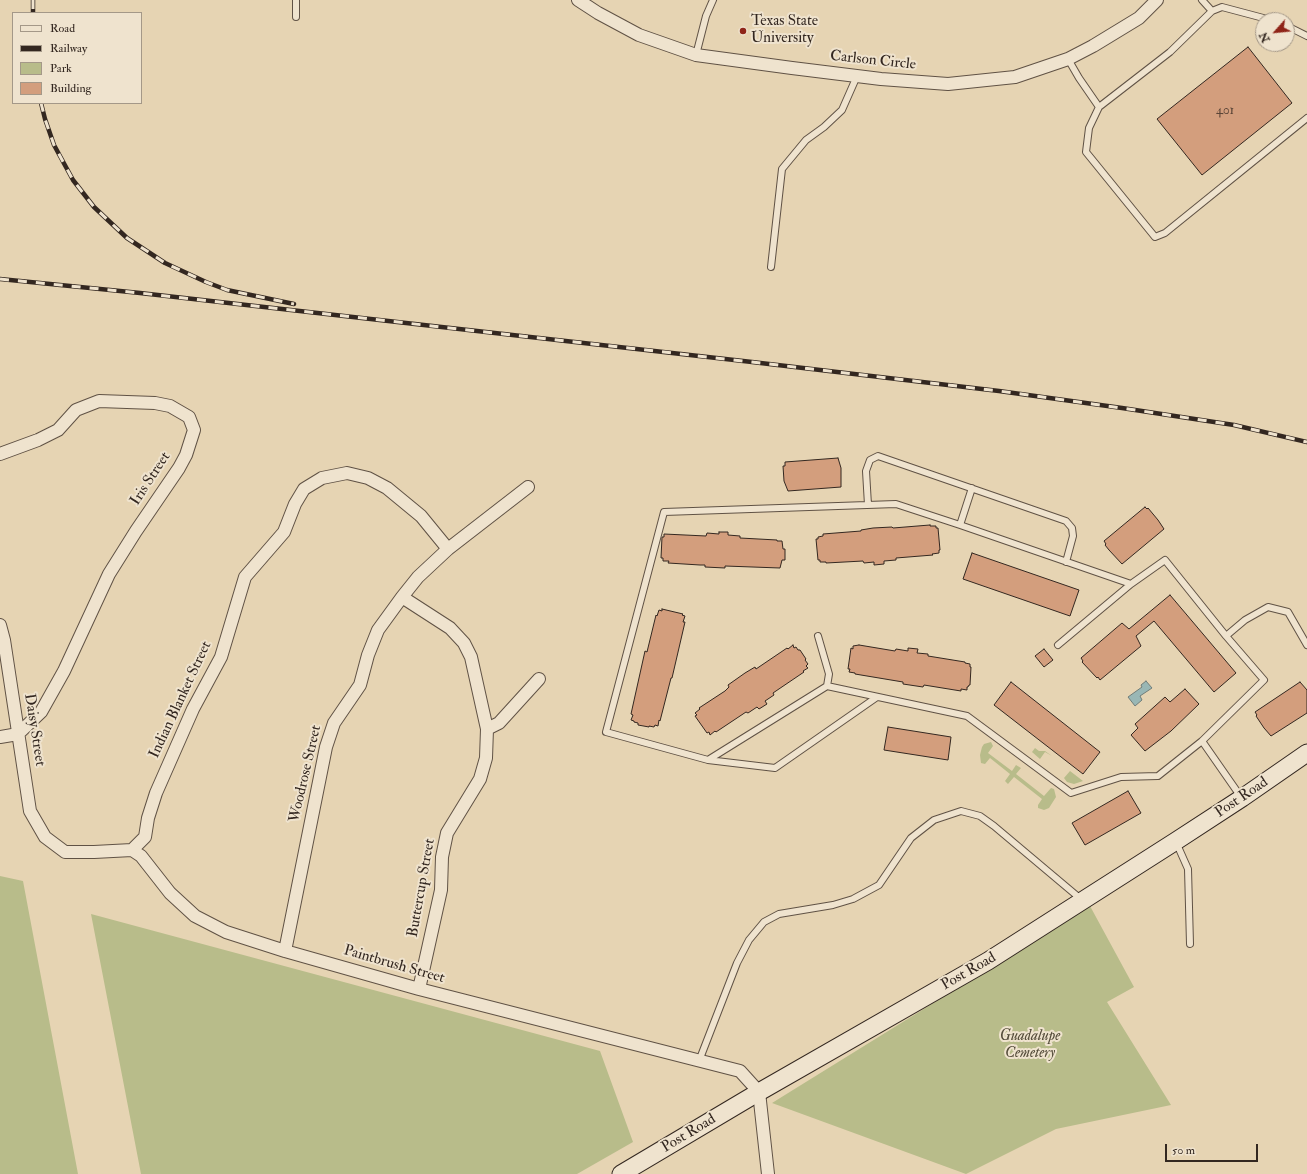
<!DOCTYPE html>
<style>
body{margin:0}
#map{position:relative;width:1307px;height:1174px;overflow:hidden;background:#e6d4b3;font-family:"IM FELL Double Pica",serif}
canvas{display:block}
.legend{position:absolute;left:12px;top:12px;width:130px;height:92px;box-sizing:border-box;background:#efe3ce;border:1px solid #a49888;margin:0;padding:5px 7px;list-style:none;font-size:12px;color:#332720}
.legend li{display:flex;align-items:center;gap:8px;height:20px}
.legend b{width:20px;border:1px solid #a49888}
.north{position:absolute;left:1255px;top:12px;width:40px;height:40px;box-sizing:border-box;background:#efe3ce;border:1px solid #a49888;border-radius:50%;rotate:243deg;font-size:11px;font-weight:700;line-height:16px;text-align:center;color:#332720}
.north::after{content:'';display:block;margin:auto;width:14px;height:18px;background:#8f2418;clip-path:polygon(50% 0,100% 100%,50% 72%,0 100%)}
.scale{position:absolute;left:1165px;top:1144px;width:93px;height:18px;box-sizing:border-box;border:2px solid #332720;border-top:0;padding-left:5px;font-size:12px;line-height:14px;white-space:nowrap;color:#332720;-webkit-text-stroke:3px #efe3ce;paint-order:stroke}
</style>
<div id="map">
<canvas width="1307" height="1174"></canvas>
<ul class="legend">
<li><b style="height:5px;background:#efe3ce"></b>Road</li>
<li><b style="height:5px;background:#332720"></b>Railway</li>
<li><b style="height:11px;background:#b8bc8a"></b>Park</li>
<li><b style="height:11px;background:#d39e7d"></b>Building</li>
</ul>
<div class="north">N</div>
<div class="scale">50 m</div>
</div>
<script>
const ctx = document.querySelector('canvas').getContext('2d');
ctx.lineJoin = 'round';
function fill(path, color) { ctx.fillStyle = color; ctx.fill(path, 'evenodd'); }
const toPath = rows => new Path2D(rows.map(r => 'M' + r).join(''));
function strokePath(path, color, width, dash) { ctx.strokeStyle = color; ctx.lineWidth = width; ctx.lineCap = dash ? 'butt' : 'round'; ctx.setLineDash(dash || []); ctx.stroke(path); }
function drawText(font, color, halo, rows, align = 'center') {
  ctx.font = font + ' "IM FELL Double Pica",serif'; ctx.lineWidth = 4; ctx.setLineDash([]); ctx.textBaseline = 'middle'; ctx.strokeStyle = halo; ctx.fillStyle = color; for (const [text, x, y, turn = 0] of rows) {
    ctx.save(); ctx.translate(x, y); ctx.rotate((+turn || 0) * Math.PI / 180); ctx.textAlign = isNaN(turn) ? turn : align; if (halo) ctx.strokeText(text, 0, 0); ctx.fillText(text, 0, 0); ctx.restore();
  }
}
const green = toPath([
 [991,742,993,746,988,753,1012,771,1016,765,1021,768,1016,774,1044,796,1051,788,1054,789,1056,797,1049,808,1044,810,1038,808,1038,805,1042,799,1014,777,1008,784,1005,781,1010,774,990,758,985,764,981,763,980,755,982,747,984,744],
 [1035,748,1039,751,1045,751,1052,756,1045,752,1040,759,1032,752],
 [1070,771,1083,781,1074,784,1067,782,1064,778],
 [0,876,23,881,78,1174,0,1174],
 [1090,906,1134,987,1107,1002,1171,1105,1056,1129,966,1174,772,1103],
 [91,914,600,1051,633,1142,577,1174,141,1174]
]);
const water = toPath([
 [1146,681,1152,688,1140,696,1142,700,1135,706,1128,697,1142,687,1141,685,1146,681]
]);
const building = toPath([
 [1248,47,1292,103,1202,175,1157,119,1248,47],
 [838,458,841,468,841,487,788,491,784,481,783,466,785,466,785,462,838,458],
 [1145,507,1147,509,1148,508,1158,520,1164,529,1122,564,1109,550,1105,545,1106,544,1104,541,1145,507],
 [930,525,930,526,936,526,936,528,938,528,940,550,939,550,939,553,932,554,933,555,896,558,896,560,884,561,884,564,874,565,874,562,864,563,863,561,826,563,826,562,820,562,820,560,818,560,816,539,818,539,818,537,823,536,823,534,861,531,861,530,873,528,892,527,893,528,930,525],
 [719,532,728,532,728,535,740,536,740,538,777,540,777,541,782,541,783,549,785,549,785,560,782,560,780,568,725,566,725,568,705,567,705,565,700,565,668,563,669,561,663,561,663,558,661,558,662,537,664,537,664,534,706,536,707,533,719,534,719,532],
 [972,553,1079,590,1070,616,963,579,972,553],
 [1170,595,1236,673,1214,692,1154,621,1136,636,1141,646,1100,680,1098,677,1097,678,1082,662,1083,661,1081,658,1122,623,1129,629,1170,595],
 [662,609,683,614,682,615,685,616,683,622,685,622,672,678,671,678,660,721,659,720,658,726,655,725,654,727,649,726,649,727,638,725,638,723,634,722,634,721,631,720,633,715,631,714,645,651,647,652,656,615,657,616,659,610,662,611,662,609],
 [793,645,794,648,796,647,798,650,800,650,806,659,805,660,808,664,806,666,808,668,803,671,804,672,773,693,774,695,765,701,767,704,759,709,757,707,748,713,746,712,716,732,715,731,710,735,709,732,707,733,695,716,697,715,695,713,700,709,699,708,725,691,729,687,728,685,745,673,755,667,756,669,787,648,788,649,793,645],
 [859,645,895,651,896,649,908,651,908,648,918,649,917,653,928,654,928,656,965,662,965,663,970,664,970,667,971,667,970,685,969,685,968,687,967,687,967,690,961,689,961,691,924,685,923,687,903,684,903,682,855,674,855,673,849,672,850,669,848,669,851,648,853,649,853,646,859,645],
 [1044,649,1053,660,1044,667,1035,656,1044,649],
 [1011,682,1100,752,1083,774,994,705,1011,682],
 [1300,682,1307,690,1307,713,1271,736,1264,728,1256,716,1257,715,1255,712,1300,682],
 [1185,689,1199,704,1171,731,1145,751,1131,735,1138,728,1135,724,1165,697,1170,702,1185,689],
 [888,727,951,737,948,760,884,750,888,727],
 [1128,791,1141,813,1085,845,1072,823,1128,791]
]);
const lane = toPath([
 [296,0,296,17],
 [1212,11,1222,7,1271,20],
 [1287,26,1307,36],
 [696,55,706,16,713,0],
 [1068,59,1079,78,1099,107,1170,52,1212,11,1202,0],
 [1099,107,1089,128,1086,152,1155,237,1165,233,1307,118],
 [771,267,782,169,806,140,824,127,842,110,857,76],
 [868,505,866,471,870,460,878,456,1066,521,1072,528,1073,536,1066,562],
 [960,525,972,488],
 [818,636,829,674,827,686],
 [1226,636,1245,620,1268,607,1288,612,1307,645],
 [1058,645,1131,584],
 [1202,741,1158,776,1121,777,1071,793,967,716,827,686,708,760,606,732,664,512,896,504,960,525,1131,584,1165,560,1226,636,1264,680,1202,741,1241,797],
 [708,760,775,768,877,697],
 [1176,842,1188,869,1190,944],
 [699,1061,737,963,749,940,764,922,779,914,833,905,853,899,879,885,911,838,934,820,961,811,980,816,994,826,1082,900]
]);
const street = toPath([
 [578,0,598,13,639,35,696,55,792,68,881,79,948,84,1015,77,1068,59,1093,46,1139,18,1157,0],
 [0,454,38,440,58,430,76,410,99,401,155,403,170,406,189,417,194,430,186,455,179,468,136,531,109,574,64,671,41,712,18,734,0,737],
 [402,597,450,628,464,643,471,657,487,729,486,758,480,779,447,833,442,857,441,890,419,989],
 [0,625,4,640,30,811,45,837,65,852,94,852,132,850,141,856,170,893,195,916,226,932,285,951,419,989,740,1071,759,1092,768,1174],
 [487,729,499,723,539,679],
 [132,850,145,837,148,818,156,793,193,709,221,657,245,577,284,532,295,504,304,489,322,478,347,473,368,478,387,488,421,516,448,549],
 [285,951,326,747,334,723,360,685,368,655,378,630,402,597,418,577,448,549,528,487]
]);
const secondary = toPath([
 [621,1174,759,1092,988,961,1176,841,1242,798,1307,753]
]);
const rail = toPath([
 [33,0,33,13],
 [41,103,45,119,54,145,73,180,94,207,127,238,165,263,206,282,227,290,294,304],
 [0,279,140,293,752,362,999,391,1122,408,1234,425,1307,442]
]);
const markers = [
 [743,31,4,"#8f2418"]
];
const numberNames = [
 ["401",1225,111]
];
const poiNames = [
 ["Texas State",751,22],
 ["University",751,39]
];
const streetNames = [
 ["Carlson Circle",873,61,6],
 ["Iris Street",151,479,-57],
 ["Indian Blanket Street",181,700,-65],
 ["Daisy Street",34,730,81],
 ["Woodrose Street",306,774,-77],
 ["Post Road",1242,798,-34],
 ["Buttercup Street",422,888,-80],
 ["Paintbrush Street",394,965,16],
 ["Post Road",969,972,-30],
 ["Post Road",689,1134,-31]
];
const parkNames = [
 ["Guadalupe",1030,1037],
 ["Cemetery",1030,1054]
];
fill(green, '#b8bc8a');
fill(water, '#99b7b5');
strokePath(water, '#707d79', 1);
fill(building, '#d39e7d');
strokePath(building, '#332720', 1);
strokePath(lane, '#605245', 8);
strokePath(street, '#605245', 14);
strokePath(secondary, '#332720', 19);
strokePath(lane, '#efe3ce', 6);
strokePath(street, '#efe3ce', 12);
strokePath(secondary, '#efe3ce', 17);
strokePath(rail, '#332720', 4.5);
strokePath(rail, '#efe3ce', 3, [9]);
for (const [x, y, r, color] of markers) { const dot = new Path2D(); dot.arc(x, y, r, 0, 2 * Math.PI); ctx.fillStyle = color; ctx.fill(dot); strokePath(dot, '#efe3ce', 1.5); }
drawText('13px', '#5b4537', null, numberNames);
drawText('15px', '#332720', '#efe3ce', poiNames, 'left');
drawText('15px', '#332720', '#efe3ce', streetNames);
drawText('italic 15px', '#544c3a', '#efe3ce', parkNames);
</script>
